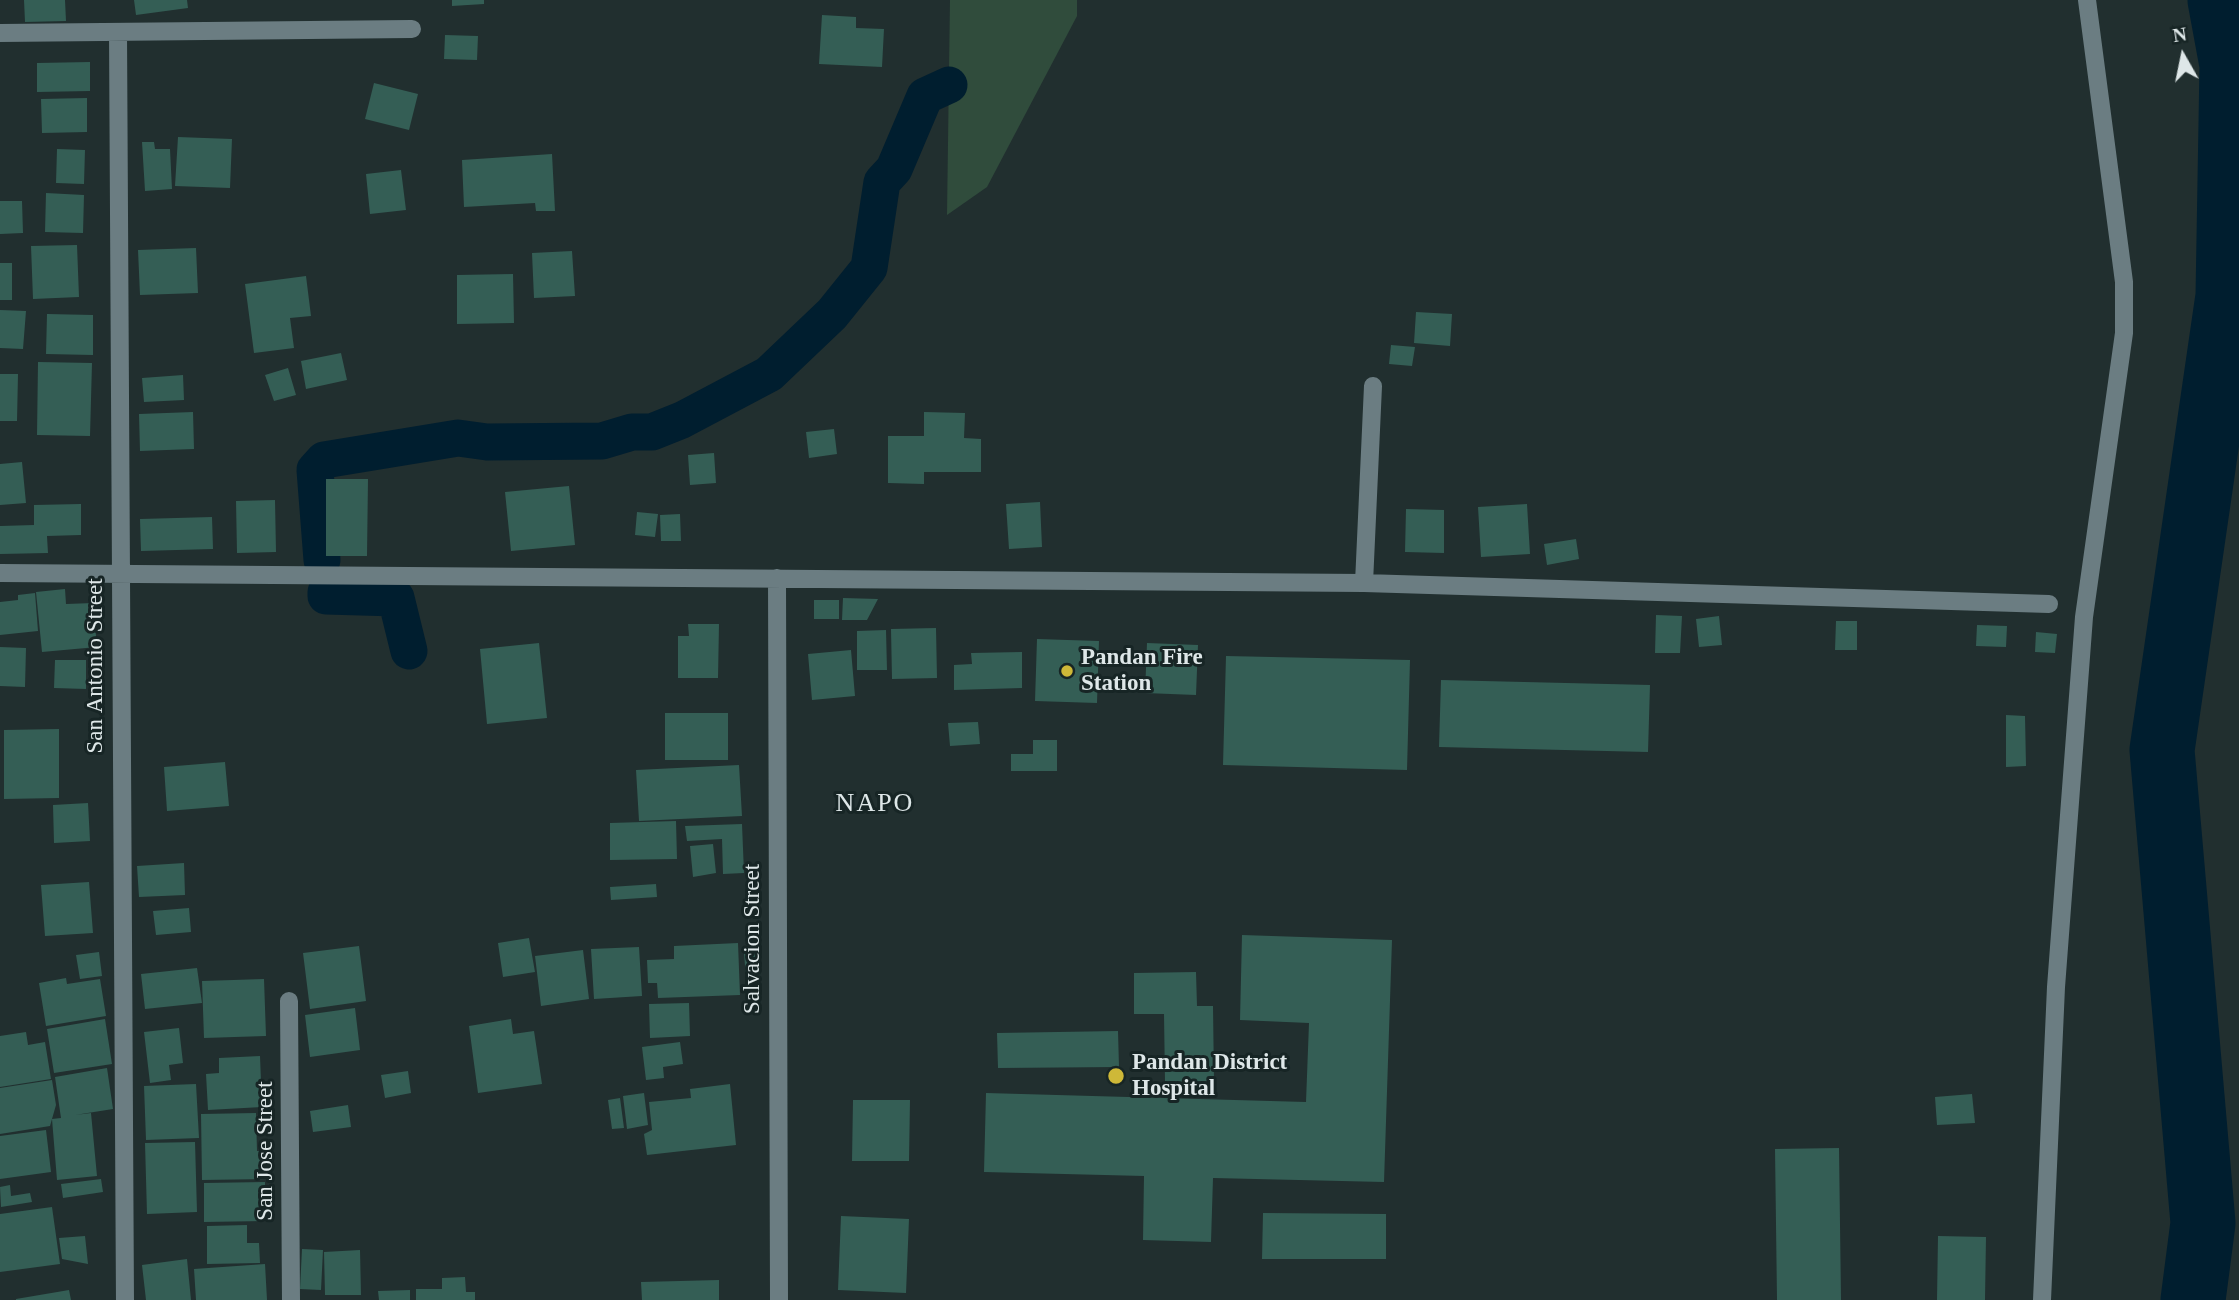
<!DOCTYPE html>
<style>
body{margin:0}
#map{position:relative;width:2239px;height:1300px;overflow:hidden;background:#212f2f;font-family:"Times New Roman",serif}
canvas{display:block}
.north{position:absolute;left:2148px;top:21px;width:70px;height:70px;-webkit-text-stroke:5px #172525;paint-order:stroke;rotate:351deg;font-size:19px;font-weight:700;line-height:28px;text-align:center;color:#dee7e8}
.north::after{content:'';display:block;margin:auto;width:24px;height:32px;background:#dee7e8;clip-path:polygon(50% 0,100% 100%,50% 72%,0 100%)}
</style>
<div id="map">
<canvas width="2239" height="1300"></canvas>
<div class="north">N</div>
</div>
<script>
const ctx = document.querySelector('canvas').getContext('2d');
ctx.lineJoin = 'round';
function fill(path, color) { ctx.fillStyle = color; ctx.fill(path, 'evenodd'); }
const toPath = rows => new Path2D(rows.map(r => 'M' + r).join(''));
function strokePath(path, color, width, dash) { ctx.strokeStyle = color; ctx.lineWidth = width; ctx.lineCap = dash ? 'butt' : 'round'; ctx.setLineDash(dash || []); ctx.stroke(path); }
function drawText(font, color, halo, rows, align = 'center') {
  ctx.font = font + ' "Times New Roman",serif'; ctx.lineWidth = 6; ctx.setLineDash([]); ctx.textBaseline = 'middle'; ctx.strokeStyle = halo; ctx.fillStyle = color; for (const [text, x, y, turn = 0] of rows) {
    ctx.save(); ctx.translate(x, y); ctx.rotate((+turn || 0) * Math.PI / 180); ctx.textAlign = isNaN(turn) ? turn : align; if (halo) ctx.strokeText(text, 0, 0); ctx.fillText(text, 0, 0); ctx.restore();
  }
}
const green = toPath([
 [950,0,1077,0,1077,16,987,187,947,215]
]);
const canal = toPath([
 [322,560,315,470,324,460,458,438,487,442,602,441,632,432,652,432,682,420,769,374,832,314,869,268,882,182,894,169,925,96,949,85],
 [326,592,326,596,396,598,409,651]
]);
const river = toPath([
 [2193,1300,2203,1223,2162,750,2228,296,2232,65,2220,0]
]);
const building = toPath([
 [24,0,65,0,66,21,25,22],
 [134,0,187,0,188,8,136,15],
 [452,0,484,0,484,4,452,6],
 [822,15,856,17,856,28,884,29,882,67,819,64],
 [445,35,478,36,477,60,444,59],
 [90,62,90,91,37,92,37,63],
 [374,83,418,94,409,130,365,119],
 [87,98,87,132,42,133,41,99],
 [178,137,232,139,230,188,175,186],
 [142,142,154,142,155,149,170,149,172,189,145,191],
 [57,149,85,150,84,184,56,183],
 [552,154,555,211,536,211,535,203,464,207,462,160],
 [401,170,406,210,370,214,366,174],
 [46,193,84,195,83,233,45,232],
 [0,201,22,201,23,233,0,234],
 [77,245,79,297,33,299,31,246],
 [196,248,198,293,140,295,138,250],
 [572,251,575,296,534,298,532,253],
 [0,263,12,263,12,300,0,300],
 [513,274,514,323,457,324,457,275],
 [306,276,311,316,290,318,294,348,254,353,245,284],
 [0,310,26,311,23,349,0,348],
 [1416,312,1452,314,1450,346,1414,343],
 [47,314,93,315,93,355,46,354],
 [1391,345,1415,347,1412,366,1389,364],
 [341,353,347,380,306,389,301,361],
 [38,362,92,363,90,436,37,435],
 [288,368,296,395,274,401,265,375],
 [0,374,18,374,17,421,0,421],
 [183,375,184,400,144,402,142,378],
 [193,412,194,449,140,451,139,414],
 [924,412,965,413,964,438,981,439,981,472,924,472,924,484,888,483,888,436,924,436],
 [834,429,837,454,809,458,806,432],
 [714,453,716,483,690,485,688,455],
 [22,462,26,503,0,505,0,464],
 [326,479,368,479,367,556,326,556],
 [569,486,575,545,511,551,505,492],
 [275,500,276,552,237,553,236,501],
 [1040,502,1042,547,1009,549,1006,504],
 [81,504,81,535,47,536,48,553,0,554,0,526,34,525,34,505],
 [1527,504,1530,554,1481,557,1478,507],
 [1406,509,1444,510,1444,553,1405,552],
 [637,512,658,514,655,537,635,535],
 [680,514,681,541,661,541,660,515],
 [212,517,213,549,141,551,140,519],
 [1576,539,1579,559,1547,565,1544,544],
 [65,589,66,604,93,603,97,647,42,652,36,592],
 [35,593,38,631,0,635,0,602,18,600,18,595],
 [843,598,878,599,867,620,842,620],
 [814,600,839,600,839,619,814,619],
 [1656,615,1682,616,1680,653,1655,653],
 [1719,616,1722,645,1699,647,1696,619],
 [1836,621,1857,621,1857,650,1835,650],
 [688,624,719,624,718,678,678,678,678,636,689,636],
 [1977,625,2007,626,2006,647,1976,646],
 [936,628,937,678,892,679,891,629],
 [886,630,887,670,857,670,857,631],
 [2036,632,2057,634,2055,653,2035,652],
 [1037,639,1099,641,1097,703,1035,701],
 [539,643,547,718,487,724,480,649],
 [1147,643,1198,645,1196,695,1145,693],
 [0,647,26,648,25,687,0,686],
 [851,650,855,696,812,700,808,654],
 [1022,652,1022,688,954,690,954,665,972,664,971,653],
 [1226,656,1410,660,1407,770,1223,765],
 [55,660,86,660,86,689,54,688],
 [1441,680,1650,685,1648,752,1439,747],
 [665,713,728,713,728,760,665,760],
 [2006,715,2025,716,2026,766,2006,767],
 [978,722,980,744,950,746,948,723],
 [59,729,59,798,4,799,4,730],
 [1033,740,1057,740,1057,771,1011,771,1011,754,1033,754],
 [225,762,229,806,167,811,164,767],
 [739,765,742,816,639,821,636,770],
 [88,803,90,841,54,843,53,805],
 [676,821,677,859,610,860,610,823],
 [742,824,744,873,723,874,722,839,687,841,685,826],
 [713,844,716,873,693,877,690,846],
 [184,863,185,895,139,897,137,866],
 [89,882,93,933,45,936,41,885],
 [656,884,657,897,611,900,610,887],
 [189,908,191,932,156,935,153,911],
 [1242,935,1392,940,1384,1182,1213,1178,1211,1242,1143,1240,1144,1176,984,1172,986,1093,1306,1102,1309,1023,1240,1020],
 [529,938,535,972,503,977,498,943],
 [738,943,740,995,658,998,657,983,648,983,647,960,674,959,674,946],
 [359,946,366,1001,310,1009,303,953],
 [639,947,642,996,594,999,591,949],
 [583,950,589,999,541,1006,535,956],
 [757,951,760,992,747,993,744,952],
 [99,952,102,976,80,979,76,955],
 [197,968,202,1003,145,1009,141,974],
 [1196,972,1197,1006,1213,1006,1214,1081,1165,1082,1164,1014,1134,1014,1134,973],
 [66,978,67,984,100,979,106,1016,46,1026,39,983],
 [264,979,266,1036,204,1038,202,981],
 [689,1003,690,1036,650,1038,649,1004],
 [355,1008,360,1050,310,1057,305,1015],
 [105,1019,112,1064,54,1073,47,1029],
 [511,1019,513,1034,534,1031,542,1084,478,1093,469,1026],
 [179,1028,183,1063,169,1065,171,1080,150,1083,144,1032],
 [1118,1031,1119,1067,998,1068,997,1033],
 [26,1032,28,1045,45,1042,51,1079,0,1087,0,1036],
 [680,1042,683,1064,663,1067,664,1078,646,1080,642,1047],
 [260,1056,262,1107,208,1110,206,1074,219,1073,219,1058],
 [107,1068,113,1109,75,1115,91,1113,97,1176,57,1180,52,1119,61,1118,55,1077],
 [408,1071,411,1093,385,1098,381,1075],
 [52,1080,56,1105,50,1126,0,1134,0,1088],
 [196,1084,199,1138,146,1140,144,1086],
 [730,1084,736,1145,647,1155,644,1134,652,1130,649,1102,691,1098,690,1089],
 [644,1093,648,1125,627,1129,623,1096],
 [1972,1094,1975,1123,1937,1125,1935,1097],
 [620,1098,624,1128,612,1129,608,1100],
 [853,1100,910,1100,909,1161,852,1161],
 [348,1105,351,1127,313,1132,310,1111],
 [256,1113,257,1151,268,1151,268,1179,202,1180,201,1114],
 [46,1130,51,1172,0,1179,0,1136],
 [195,1142,197,1212,147,1214,145,1143],
 [1839,1148,1841,1300,1777,1300,1775,1149],
 [101,1179,103,1192,63,1198,61,1184],
 [265,1182,265,1221,204,1222,204,1183],
 [10,1185,11,1196,30,1193,32,1202,1,1207,0,1187],
 [52,1207,60,1264,0,1272,0,1214],
 [1263,1213,1386,1214,1386,1259,1262,1259],
 [841,1216,909,1219,906,1293,838,1290],
 [247,1225,247,1243,259,1243,260,1263,207,1264,207,1226],
 [85,1236,88,1264,62,1259,59,1238],
 [1938,1236,1986,1237,1985,1300,1937,1300],
 [302,1249,323,1250,321,1290,300,1289],
 [360,1250,361,1295,325,1295,324,1252],
 [187,1259,191,1300,146,1300,142,1265],
 [265,1264,267,1300,196,1300,194,1269],
 [465,1277,466,1292,475,1292,475,1300,416,1300,416,1289,442,1289,442,1278],
 [719,1280,719,1300,642,1300,641,1282],
 [69,1290,71,1300,16,1300,16,1299],
 [410,1290,410,1300,379,1300,378,1291]
]);
const minor = toPath([
 [118,32,125,1300],
 [0,33,412,29],
 [0,573,1364,583,2049,604],
 [777,578,779,1300],
 [1364,583,1373,386],
 [289,1001,291,1300],
 [2042,1300,2056,987,2084,617,2124,333,2124,282,2087,0]
]);
const markers = [
 [1067,671,7,"#ceb838"],
 [1116,1076,9,"#ceb838"]
];
const poiNames = [
 ["Pandan Fire",1081,658],
 ["Station",1081,684],
 ["Pandan District",1132,1063],
 ["Hospital",1132,1089]
];
const streetNames = [
 ["San Antonio Street",96,666,-90],
 ["Salvacion Street",753,939,-90],
 ["San Jose Street",266,1151,-90]
];
const quarterNames = [
 ["NAPO",875,804]
];
fill(green, '#304c3c');
strokePath(canal, '#001e2f', 37);
strokePath(river, '#001e2f', 65);
fill(building, '#345e55');
strokePath(minor, '#6b7d82', 18);
for (const [x, y, r, color] of markers) { const dot = new Path2D(); dot.arc(x, y, r, 0, 2 * Math.PI); ctx.fillStyle = color; ctx.fill(dot); strokePath(dot, '#172525', 2.5); }
drawText('bold 23px', '#dee7e8', '#172525', poiNames, 'left');
drawText('23px', '#dee7e8', '#172525', streetNames);
ctx.letterSpacing = '2px';
drawText('26px', '#dee7e8', '#172525', quarterNames);
ctx.letterSpacing = '0px';
</script>
